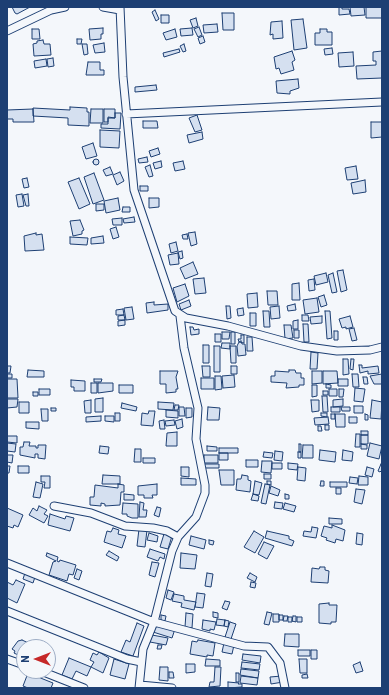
<!DOCTYPE html>
<style>
body{margin:0}
#map{position:relative;width:389px;height:695px;overflow:hidden;background:#f4f7fb;font-family:Barlow,sans-serif}
canvas{display:block}
.frame{position:absolute;inset:0;border:8px solid #1d3f73;pointer-events:none}
.north{position:absolute;left:16px;top:639px;width:40px;height:40px;box-sizing:border-box;background:#f4f7fb;border:1px solid #9eadc5;border-radius:50%;rotate:270deg;font-size:11px;font-weight:700;line-height:16px;text-align:center;color:#1d3f73}
.north::after{content:'';display:block;margin:auto;width:14px;height:18px;background:#c62828;clip-path:polygon(50% 0,100% 100%,50% 72%,0 100%)}
</style>
<div id="map">
<canvas width="389" height="695"></canvas>
<div class="frame"></div>
<div class="north">N</div>
</div>
<script>
const ctx = document.querySelector('canvas').getContext('2d');
ctx.lineJoin = 'round';
function fill(path, color) { ctx.fillStyle = color; ctx.fill(path, 'evenodd'); }
const toPath = rows => new Path2D(rows.map(r => 'M' + r).join(''));
function strokePath(path, color, width, dash) { ctx.strokeStyle = color; ctx.lineWidth = width; ctx.lineCap = dash ? 'butt' : 'round'; ctx.setLineDash(dash || []); ctx.stroke(path); }
const building = toPath([
 [12,7,30,7,17,14,15,13,12,7],
 [339,7,342,7,342,9,349,9,350,14,339,15,339,7],
 [350,7,364,7,365,15,351,16,350,7],
 [366,7,382,7,382,18,366,18,366,7],
 [155,10,159,19,156,21,152,12,155,10],
 [222,13,234,13,234,30,223,30,222,13],
 [161,15,169,15,169,23,161,23,161,15],
 [196,18,198,26,193,28,190,20,196,18],
 [303,19,307,48,294,50,291,20,303,19],
 [282,21,283,38,273,39,273,34,270,35,271,22,282,21],
 [217,24,218,32,204,33,203,25,217,24],
 [199,27,202,35,198,37,194,29,199,27],
 [103,28,103,34,101,34,101,39,90,40,89,29,103,28],
 [192,28,193,35,181,36,180,29,192,28],
 [32,29,39,29,40,39,32,39,32,29],
 [175,29,177,37,166,40,163,33,175,29],
 [320,29,327,29,327,32,332,32,332,45,315,45,315,33,320,33,320,29],
 [203,36,205,42,200,44,198,38,203,36],
 [77,39,82,39,81,44,77,44,77,39],
 [43,40,44,44,50,44,51,55,34,56,33,44,37,43,37,41,43,40],
 [104,43,105,52,95,53,93,45,104,43],
 [82,44,87,44,88,54,84,55,82,44],
 [184,44,186,51,183,52,180,46,184,44],
 [332,48,333,54,325,55,324,49,332,48],
 [179,49,180,52,164,57,163,53,179,49],
 [292,51,295,60,292,62,294,70,281,74,279,68,276,69,274,57,292,51],
 [382,51,382,78,357,79,356,66,376,65,376,61,373,61,373,52,382,51],
 [353,52,354,66,339,67,338,53,353,52],
 [53,58,54,66,48,67,47,59,53,58],
 [46,59,47,66,35,68,34,61,46,59],
 [88,62,100,62,100,70,104,70,104,75,86,75,88,62],
 [298,79,299,88,290,91,290,94,277,93,276,81,298,79],
 [156,85,157,90,135,92,135,87,156,85],
 [70,107,87,108,87,112,89,112,89,126,68,125,68,118,33,116,33,108,70,110,70,107],
 [33,109,34,122,13,122,13,119,7,119,7,110,33,109],
 [91,109,103,109,103,123,90,123,91,109],
 [104,109,115,109,115,118,108,117,108,122,104,122,104,109],
 [115,113,121,113,120,129,101,128,101,124,108,124,108,118,115,118,115,113],
 [197,115,202,130,195,132,189,118,197,115],
 [143,121,157,121,158,128,143,128,143,121],
 [371,122,382,122,382,137,371,138,371,122],
 [100,130,120,131,119,148,100,147,100,130],
 [202,132,203,139,189,143,187,135,202,132],
 [93,143,97,156,86,159,82,147,93,143],
 [158,148,160,154,151,157,149,151,158,148],
 [147,157,148,162,139,163,138,159,147,157],
 '93 162a3 3 0 1 1 6 0a3 3 0 1 1-6 0Z',
 [161,161,162,167,155,169,153,163,161,161],
 [183,161,185,169,175,171,173,163,183,161],
 [150,165,153,176,149,177,145,167,150,165],
 [356,166,358,179,347,180,345,168,356,166],
 [110,167,113,174,106,176,103,170,110,167],
 [120,172,124,181,117,185,113,175,120,172],
 [94,173,104,200,93,204,84,177,94,173],
 [27,178,29,187,24,188,22,179,27,178],
 [79,178,90,204,79,209,68,182,79,178],
 [365,180,366,192,353,194,351,183,365,180],
 [140,186,148,186,148,191,140,191,140,186],
 [22,194,24,206,18,207,16,195,22,194],
 [28,194,29,206,26,206,23,195,28,194],
 [118,198,120,210,106,213,104,201,118,198],
 [149,198,159,198,159,207,149,208,149,198],
 [96,204,104,204,104,210,96,211,96,204],
 [123,207,130,207,130,212,122,212,123,207],
 [134,217,135,222,124,223,123,219,134,217],
 [122,218,122,225,113,225,112,219,122,218],
 [80,220,84,230,82,231,82,234,73,236,70,221,80,220],
 [116,227,119,237,113,239,110,229,116,227],
 [195,232,197,244,191,246,188,233,195,232],
 [36,233,36,235,42,234,44,250,25,251,24,236,36,233],
 [187,234,188,239,183,239,182,235,187,234],
 [103,236,104,243,91,244,91,238,103,236],
 [70,237,88,238,87,245,70,244,70,237],
 [176,242,178,251,171,253,169,244,176,242],
 [182,251,183,258,180,259,178,252,182,251],
 [178,253,179,264,170,265,168,255,178,253],
 [193,262,198,274,185,279,180,268,193,262],
 [343,270,347,290,341,292,337,271,343,270],
 [326,273,328,282,316,285,314,276,326,273],
 [333,273,337,292,332,293,328,275,333,273],
 [204,278,206,293,195,294,193,279,204,278],
 [314,279,315,290,309,291,308,280,314,279],
 [299,283,300,300,292,300,292,284,299,283],
 [185,284,189,296,177,302,173,288,185,284],
 [267,291,277,291,278,305,268,305,267,291],
 [257,293,258,307,248,308,247,294,257,293],
 [324,295,327,305,321,307,318,297,324,295],
 [317,298,319,312,305,314,303,300,317,298],
 [189,300,191,306,181,310,179,304,189,300],
 [154,302,154,305,168,304,168,310,147,313,146,303,154,302],
 [295,304,296,310,288,311,287,306,295,304],
 [226,306,230,306,231,318,227,319,226,306],
 [279,306,280,318,271,319,270,307,279,306],
 [132,307,134,319,126,320,124,308,132,307],
 [243,308,244,315,238,316,237,309,243,308],
 [123,309,124,315,116,315,116,310,123,309],
 [263,311,269,311,270,327,264,327,263,311],
 [325,311,330,311,332,338,327,339,325,311],
 [250,313,256,313,256,326,250,326,250,313],
 [124,315,125,320,118,320,118,316,124,315],
 [302,315,308,315,309,321,302,321,302,315],
 [322,316,322,323,311,324,310,317,322,316],
 [350,316,353,327,346,329,346,327,342,328,339,319,350,316],
 [125,320,125,325,118,326,118,321,125,320],
 [298,320,298,329,293,329,293,321,298,320],
 [303,324,308,324,309,342,304,342,303,324],
 [284,325,291,325,293,338,285,339,284,325],
 [190,327,193,327,194,330,199,329,199,334,191,335,190,327],
 [354,328,357,340,352,341,349,329,354,328],
 [294,330,299,330,299,338,294,338,294,330],
 [334,331,338,331,338,340,334,340,334,331],
 [222,332,230,332,229,339,222,339,222,332],
 [231,332,235,332,235,344,231,344,231,332],
 [215,334,221,334,221,342,215,342,215,334],
 [241,335,244,335,244,343,239,342,238,339,241,339,241,335],
 [247,337,252,337,253,351,247,351,247,337],
 [241,341,242,344,245,344,246,355,238,356,237,346,239,342,241,341],
 [222,343,230,343,230,349,221,348,222,343],
 [203,345,209,345,209,363,203,363,203,345],
 [214,346,220,346,220,372,214,372,214,346],
 [230,346,236,346,236,363,231,363,230,346],
 [311,352,318,353,317,369,310,369,311,352],
 [343,359,348,359,349,374,343,375,343,359],
 [351,359,354,359,353,370,350,369,351,359],
 [359,365,362,365,362,368,378,366,379,373,368,374,368,371,360,373,359,365],
 [7,366,11,366,10,373,7,373,7,366],
 [202,366,210,366,210,377,203,377,202,366],
 [231,366,237,366,237,374,231,374,231,366],
 [28,370,44,371,44,377,27,377,28,370],
 [289,370,295,370,296,373,301,373,301,378,304,378,304,385,299,385,299,387,286,388,287,383,271,382,271,376,275,376,275,371,289,372,289,370],
 [160,371,178,371,176,377,178,389,176,389,176,392,166,393,166,384,160,384,160,371],
 [312,371,322,371,322,383,312,384,312,371],
 [323,371,337,371,338,383,323,384,323,371],
 [7,374,12,374,12,378,7,378,7,374],
 [352,374,358,374,359,387,353,387,352,374],
 [382,374,382,384,374,384,370,376,382,374],
 [234,375,235,387,223,388,222,376,234,375],
 [215,376,221,376,222,389,215,390,215,376],
 [363,377,367,377,368,384,364,384,363,377],
 [201,378,214,378,214,389,201,389,201,378],
 [7,379,17,379,18,398,7,398,7,379],
 [94,379,102,379,101,382,94,382,94,379],
 [338,379,348,379,348,386,338,386,338,379],
 [71,380,85,381,85,391,74,391,74,387,71,387,71,380],
 [91,383,97,383,97,393,91,393,91,383],
 [98,383,113,383,113,391,98,393,98,383],
 [326,384,331,385,331,388,326,388,326,384],
 [119,385,133,385,133,393,119,393,119,385],
 [312,385,317,385,317,396,312,397,312,385],
 [355,388,365,389,363,402,354,401,355,388],
 [39,389,50,389,50,395,39,395,39,389],
 [329,389,337,389,337,396,329,396,329,389],
 [339,389,344,389,343,397,339,397,339,389],
 [323,391,328,391,328,395,323,395,323,391],
 [33,392,38,392,38,396,33,396,33,392],
 [322,396,327,396,328,412,323,412,322,396],
 [103,398,103,412,95,412,95,399,103,398],
 [7,399,18,399,17,407,7,408,7,399],
 [343,399,343,406,333,407,333,400,343,399],
 [91,400,91,413,85,413,84,401,91,400],
 [311,400,319,400,319,411,312,412,311,400],
 [372,400,382,402,381,419,370,418,372,400],
 [19,402,29,402,29,413,19,413,19,402],
 [158,402,174,403,173,410,158,409,158,402],
 [122,403,137,407,136,411,121,408,122,403],
 [175,405,179,405,178,410,174,410,175,405],
 [354,406,363,406,363,413,354,413,354,406],
 [179,407,184,407,185,416,179,416,179,407],
 [208,407,220,408,219,420,207,420,208,407],
 [331,407,340,407,340,412,331,412,331,407],
 [341,407,350,407,350,411,342,411,341,407],
 [51,408,56,408,56,411,51,411,51,408],
 [186,408,192,408,192,417,186,418,186,408],
 [41,409,48,409,48,421,42,421,41,409],
 [166,410,178,411,178,418,166,417,166,410],
 [149,411,155,411,153,426,141,425,142,413,148,414,149,411],
 [115,413,120,413,120,421,115,421,115,413],
 [321,413,327,413,327,417,321,416,321,413],
 [331,414,335,414,335,419,331,419,331,414],
 [335,414,345,414,345,427,336,427,335,414],
 [365,414,368,415,368,420,365,420,365,414],
 [101,416,101,421,86,422,86,417,101,416],
 [105,416,114,416,114,422,105,421,105,416],
 [328,417,329,424,315,425,314,418,328,417],
 [349,417,357,417,357,423,349,423,349,417],
 [182,419,183,427,177,429,175,421,182,419],
 [164,420,165,429,160,429,159,421,164,420],
 [174,420,175,425,166,426,165,421,174,420],
 [26,422,39,422,39,429,26,428,26,422],
 [325,425,329,425,329,430,325,430,325,425],
 [318,426,321,426,322,431,318,431,318,426],
 [361,431,368,431,368,435,361,435,361,431],
 [177,432,177,446,166,446,167,433,177,432],
 [356,434,360,434,360,447,355,447,356,434],
 [361,435,368,435,368,444,361,444,361,435],
 [7,436,17,436,17,443,7,442,7,436],
 [24,442,30,442,29,446,36,446,36,448,38,448,38,445,46,445,45,459,38,458,38,454,35,454,35,458,20,455,20,447,23,447,24,442],
 [7,443,16,444,15,452,7,451,7,443],
 [370,443,382,446,379,459,367,456,370,443],
 [299,444,301,444,301,452,299,452,299,444],
 [361,444,367,445,367,449,361,449,361,444],
 [303,445,313,445,313,458,302,458,303,445],
 [100,446,109,447,108,454,99,453,100,446],
 [207,446,217,447,217,451,207,451,207,446],
 [219,448,238,448,238,453,219,453,219,448],
 [135,449,141,449,141,462,134,462,135,449],
 [320,450,336,452,335,462,319,460,320,450],
 [343,450,353,452,352,461,342,460,343,450],
 [275,451,283,452,282,461,274,460,275,451],
 [264,452,273,453,272,458,263,457,264,452],
 [298,452,301,452,301,458,298,458,298,452],
 [219,453,228,453,228,460,219,460,219,453],
 [7,455,13,455,12,463,7,462,7,455],
 [204,455,218,455,218,463,204,463,204,455],
 [143,458,155,458,155,463,143,463,143,458],
 [246,460,258,460,258,467,246,467,246,460],
 [262,461,272,461,271,473,261,472,262,461],
 [272,463,282,463,282,469,272,469,272,463],
 [288,463,298,464,297,470,288,469,288,463],
 [204,464,219,464,219,468,204,468,204,464],
 [381,464,382,470,380,472,378,471,381,464],
 [7,466,10,466,9,473,7,473,7,466],
 [18,466,29,466,29,473,18,473,18,466],
 [181,467,189,467,189,477,181,476,181,467],
 [298,467,306,468,305,481,297,480,298,467],
 [367,467,374,469,372,477,365,475,367,467],
 [219,470,234,470,234,485,221,485,219,470],
 [264,474,271,474,271,479,264,479,264,474],
 [103,475,120,476,120,484,102,484,103,475],
 [242,475,248,476,248,480,251,481,250,492,236,490,237,479,241,479,242,475],
 [41,476,50,476,50,488,44,488,45,482,41,482,41,476],
 [359,476,368,477,368,485,358,485,359,476],
 [350,477,358,478,357,484,349,483,350,477],
 [181,478,196,479,196,485,181,485,181,478],
 [255,481,262,483,259,495,253,494,255,481],
 [267,481,271,481,271,485,267,484,267,481],
 [321,481,324,481,324,486,320,486,321,481],
 [36,482,43,484,40,498,33,497,36,482],
 [330,482,347,482,347,487,330,487,330,482],
 [118,484,124,485,124,492,121,492,120,505,105,506,105,504,101,503,101,506,90,505,90,497,94,497,95,485,118,488,118,484],
 [157,484,157,495,152,495,153,498,144,498,144,495,138,495,138,486,157,484],
 [265,484,270,485,266,504,261,503,265,484],
 [271,486,280,490,278,496,269,493,271,486],
 [336,488,341,488,341,494,336,494,336,488],
 [356,489,365,490,362,504,354,502,356,489],
 [124,494,134,495,134,500,124,500,124,494],
 [253,494,259,496,258,501,251,500,253,494],
 [285,494,289,495,289,499,285,499,285,494],
 [140,502,144,503,143,510,147,510,146,517,139,517,140,502],
 [275,502,283,503,282,509,274,508,275,502],
 [123,503,138,504,138,518,132,518,127,516,127,514,122,514,123,503],
 [285,503,296,506,294,512,283,509,285,503],
 [39,506,47,510,44,514,48,516,44,523,29,515,33,508,37,511,39,506],
 [157,507,161,508,159,517,154,515,157,507],
 [7,508,23,515,18,527,14,525,13,528,7,526,7,508],
 [50,514,65,519,66,516,74,518,70,531,48,525,50,514],
 [329,518,342,519,342,524,329,524,329,518],
 [332,525,345,530,343,541,336,539,335,543,326,540,327,538,321,536,324,526,332,528,332,525],
 [312,527,318,528,316,538,303,536,304,531,311,532,312,527],
 [113,528,119,530,118,534,126,536,122,548,104,542,107,531,111,532,113,528],
 [139,529,147,530,145,547,137,546,139,529],
 [254,531,264,537,255,553,244,547,254,531],
 [267,531,289,536,289,539,294,541,292,546,265,538,267,531],
 [149,533,158,536,157,542,147,540,149,533],
 [357,533,363,534,362,545,356,544,357,533],
 [164,534,172,536,168,549,160,547,164,534],
 [191,536,206,540,204,549,189,545,191,536],
 [209,540,214,541,213,545,209,544,209,540],
 [264,542,274,546,267,559,258,554,264,542],
 [150,549,165,554,164,559,160,557,158,561,147,557,150,549],
 [109,551,119,557,117,561,106,555,109,551],
 [47,553,58,557,57,561,59,562,60,560,76,565,73,575,69,574,67,581,49,575,53,562,56,561,46,556,47,553],
 [181,553,197,555,195,569,180,568,181,553],
 [152,562,159,563,155,577,149,575,152,562],
 [320,567,325,567,325,570,329,571,328,583,311,582,312,568,319,569,320,567],
 [77,569,82,571,79,580,74,578,77,569],
 [25,573,35,577,33,583,23,579,25,573],
 [207,573,213,574,211,587,205,586,207,573],
 [250,573,257,577,255,582,247,578,250,573],
 [16,580,25,584,17,603,7,598,7,582,13,585,16,580],
 [251,582,256,583,255,588,250,587,251,582],
 [168,590,174,592,171,600,166,598,168,590],
 [197,593,205,594,203,608,195,607,197,593],
 [174,594,184,596,184,600,196,602,194,610,181,607,182,603,172,601,174,594],
 [225,601,230,602,227,610,222,608,225,601],
 [329,603,329,605,337,605,336,622,331,622,331,624,319,623,319,604,329,603],
 [213,612,218,613,218,618,213,617,213,612],
 [267,612,272,613,269,625,264,624,267,612],
 [186,613,193,614,192,628,185,627,186,613],
 [273,614,279,614,279,622,273,622,273,614],
 [161,615,166,616,165,621,161,620,161,615],
 [279,615,283,615,283,620,279,620,279,615],
 [284,616,288,616,287,621,283,621,284,616],
 [293,616,296,616,296,622,292,621,293,616],
 [288,617,292,617,292,622,288,622,288,617],
 [297,617,302,617,302,622,297,622,297,617],
 [217,619,225,620,224,626,216,625,217,619],
 [203,620,216,622,214,630,210,629,210,631,202,629,203,620],
 [225,620,229,621,228,627,224,626,225,620],
 [230,622,236,624,231,639,225,637,230,622],
 [137,623,144,626,133,656,121,652,126,640,130,642,137,623],
 [155,624,175,629,172,638,153,632,155,624],
 [285,634,299,634,299,647,284,646,285,634],
 [152,635,168,638,166,645,150,642,152,635],
 [22,640,37,647,24,647,24,658,14,653,15,651,12,649,18,641,22,640],
 [198,640,215,643,213,656,207,655,207,657,190,654,192,641,197,642,198,640],
 [224,643,234,645,232,654,222,652,224,643],
 [158,645,162,645,161,649,157,649,158,645],
 [298,650,310,650,310,656,298,656,298,650],
 [311,650,317,650,317,659,311,659,311,650],
 [99,652,109,658,103,673,91,667,94,662,90,660,93,653,97,655,99,652],
 [243,654,261,656,260,663,242,660,243,654],
 [48,655,52,656,49,664,48,664,48,655],
 [69,658,91,667,87,676,76,671,72,679,62,675,69,658],
 [114,659,129,664,125,679,110,675,114,659],
 [206,659,220,660,220,666,205,666,206,659],
 [299,659,307,659,307,673,300,673,299,659],
 [242,662,260,664,259,670,241,668,242,662],
 [360,662,363,671,356,673,353,665,360,662],
 [186,664,195,664,195,672,186,673,186,664],
 [160,667,168,667,168,681,159,680,160,667],
 [215,667,221,667,220,686,209,687,210,682,214,682,215,667],
 [241,669,259,671,258,678,240,675,241,669],
 [169,672,173,672,174,678,169,678,169,672],
 [28,673,53,683,51,688,28,688,23,686,28,673],
 [236,673,239,673,239,682,236,682,236,673],
 [307,674,308,678,302,678,302,675,307,674],
 [241,676,258,678,257,685,240,683,241,676],
 [282,676,283,682,271,684,270,677,282,676],
 [228,682,239,683,238,684,242,684,242,687,228,688,228,682]
]);
const street = toPath([
 [103,7,120,10],
 [120,7,123,77,134,190,175,311,186,318,228,326,301,346,337,351,370,350,382,347],
 [7,31,51,10,65,7],
 [126,114,382,102],
 [54,506,91,513,125,526,153,528,167,531,178,537],
 [7,563,154,622,244,646,268,647,280,663,285,688],
 [7,611,127,659,141,662],
 [7,659,24,665],
 [41,671,84,688],
 [140,685,172,688],
 [139,688,143,649,154,622,172,551,178,537,196,517,205,493,205,485,196,439,198,408,184,348,180,316]
]);
fill(building, '#d5e0f0');
strokePath(building, '#1d3f73', 1);
strokePath(street, '#1d3f73', 9);
strokePath(street, '#f4f7fb', 7);
</script>
